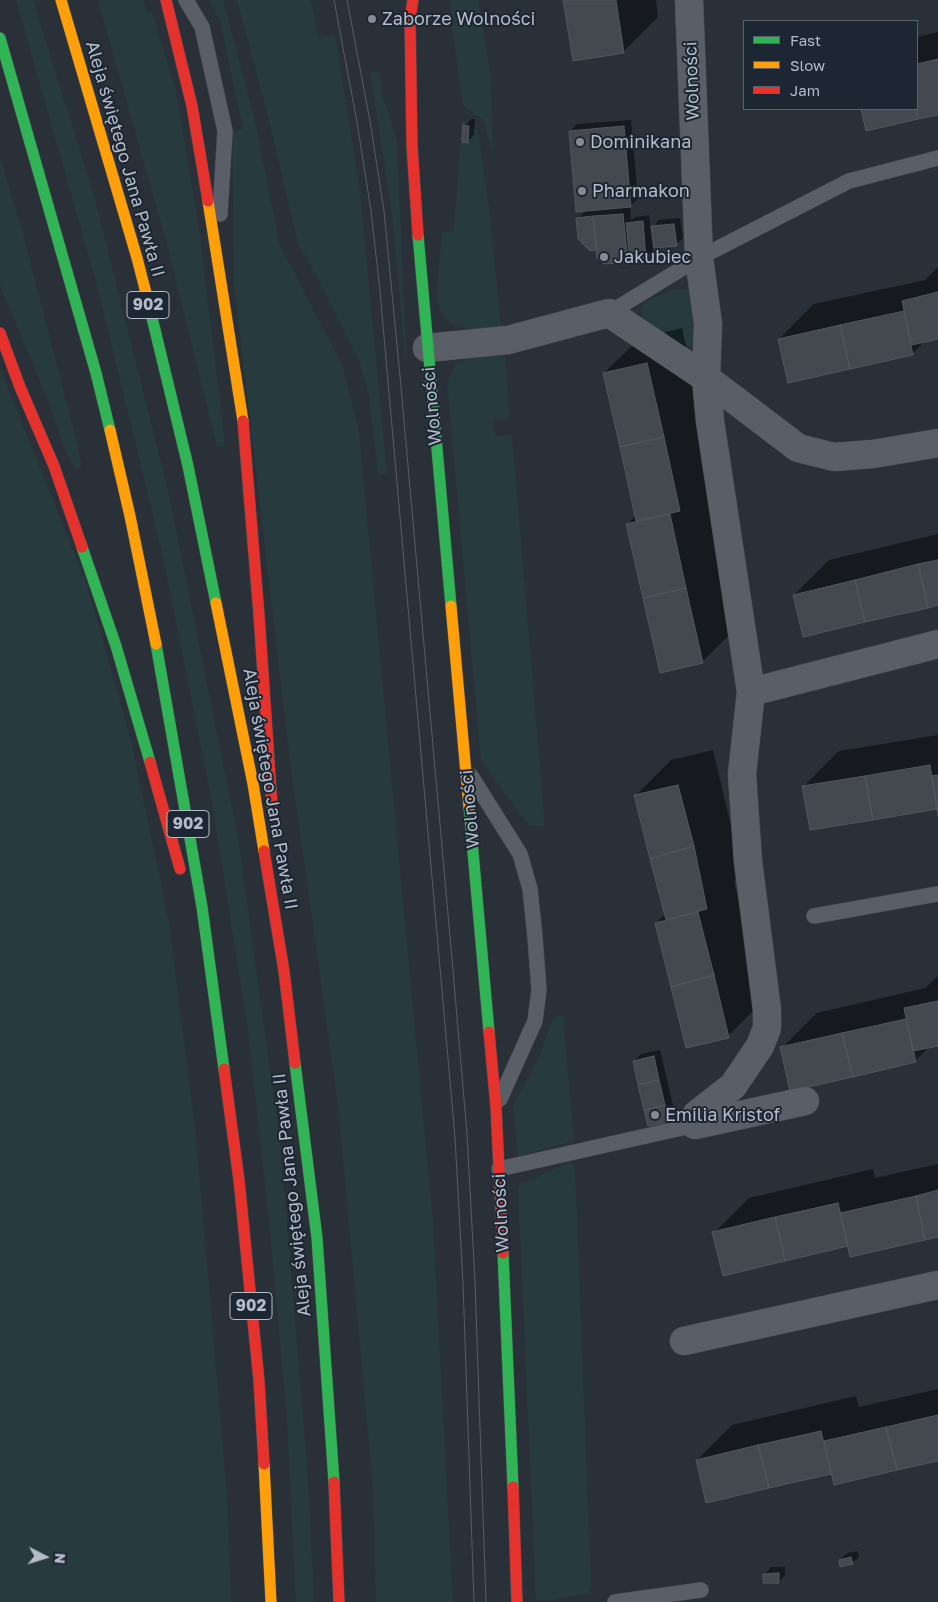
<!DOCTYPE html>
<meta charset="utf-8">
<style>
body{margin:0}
#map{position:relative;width:938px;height:1602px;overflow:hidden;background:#2a3038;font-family:"Golos Text",sans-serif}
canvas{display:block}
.legend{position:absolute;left:743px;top:20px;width:175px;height:90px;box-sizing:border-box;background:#1d2633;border:1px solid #59626f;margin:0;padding:6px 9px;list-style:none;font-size:15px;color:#b4bcc9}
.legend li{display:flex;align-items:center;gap:10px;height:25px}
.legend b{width:25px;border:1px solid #59626f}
.north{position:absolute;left:20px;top:1532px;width:50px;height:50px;-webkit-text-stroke:4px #1d2633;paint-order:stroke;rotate:95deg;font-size:14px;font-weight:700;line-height:20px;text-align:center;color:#b4bcc9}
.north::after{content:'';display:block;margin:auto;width:18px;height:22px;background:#b4bcc9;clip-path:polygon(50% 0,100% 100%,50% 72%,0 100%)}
</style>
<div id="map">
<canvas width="938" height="1602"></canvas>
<ul class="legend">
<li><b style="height:6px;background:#30b455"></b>Fast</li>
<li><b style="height:6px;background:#ff9f0a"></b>Slow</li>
<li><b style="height:6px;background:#e5322d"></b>Jam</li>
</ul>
<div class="north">N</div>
</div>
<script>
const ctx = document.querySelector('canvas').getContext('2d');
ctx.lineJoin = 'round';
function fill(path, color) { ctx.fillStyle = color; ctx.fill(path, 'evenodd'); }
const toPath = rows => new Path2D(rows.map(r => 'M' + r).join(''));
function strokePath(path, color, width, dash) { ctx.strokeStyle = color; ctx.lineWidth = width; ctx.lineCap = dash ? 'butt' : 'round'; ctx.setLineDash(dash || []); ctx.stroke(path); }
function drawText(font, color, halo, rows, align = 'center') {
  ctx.font = font + ' "Golos Text",sans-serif'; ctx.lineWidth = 4; ctx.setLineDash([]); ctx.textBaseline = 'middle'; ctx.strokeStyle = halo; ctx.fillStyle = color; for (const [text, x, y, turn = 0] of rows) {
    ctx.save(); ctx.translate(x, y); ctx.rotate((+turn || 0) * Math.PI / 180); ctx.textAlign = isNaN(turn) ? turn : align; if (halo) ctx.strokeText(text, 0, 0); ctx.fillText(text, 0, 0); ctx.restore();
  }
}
const green = toPath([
 [16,0,33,0,94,196,168,490,238,837,280,1141,308,1476,314,1602,296,1602,287,1420,270,1232,247,1023,210,791,164,561,97,285],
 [98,0,143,0,147,13,152,12,176,91,199,228,225,442,224,446,217,446,166,241],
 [209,0,223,0,255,121,280,245,343,367,359,431,433,1221,453,1602,376,1602,373,1489,338,1105,290,762,234,285,232,131,243,129,220,21],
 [237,0,311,0,319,39,335,34,360,191,387,473,378,475,369,396,360,363,315,273,298,244,269,120],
 [450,0,478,0,491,77,493,152,483,120,463,106,451,21],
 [370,72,380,72,382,93,397,141,407,378,392,214],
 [462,120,478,131,490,214,501,327,479,330,454,326,441,313,437,301,438,276,442,232,454,231],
 [0,158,21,226,78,447,82,467,76,469,66,453,48,400,0,286],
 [674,289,688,290,694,337,692,346,688,348,671,343,642,316,641,309,644,302],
 [505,354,510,418,493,421,495,436,512,435,545,826,529,826,481,761,447,383,455,365,467,359],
 [0,368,86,582,131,740,169,922,196,1136,227,1494,231,1602,0,1602],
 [563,1015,574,1141,518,1156,513,1106,539,1057,553,1019],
 [570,1162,575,1167,591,1585,588,1594,545,1601,536,1600,518,1186]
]);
const shadow = toPath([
 [564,0,656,0,658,17,623,52],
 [938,32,938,113,867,129,862,109,917,109,917,37],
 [471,119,475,119,474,135,467,142,465,126],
 [631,120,638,199,630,206,631,221,635,217,649,215,653,251,646,258,631,257,627,261,598,249,578,219,586,210,570,131,577,124],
 [680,218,683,238,676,244,653,227,659,220],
 [938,267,938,337,926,340,912,354,779,339,814,304,925,280],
 [682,328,715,475,738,626,703,661,661,671,628,524,636,515,604,373,640,338],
 [938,534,938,604,794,595,829,560],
 [938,735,938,810,938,808,804,786,839,751],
 [713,750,742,873,734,881,763,1001,728,1036,656,923,665,914,636,795,671,760],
 [938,976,938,1044,930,1046,915,1061,782,1048,817,1013,925,988],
 [660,1050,675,1114,668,1120,634,1061,641,1054],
 [938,1164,938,1235,849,1245,714,1233,749,1198,873,1169,875,1178],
 [938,1389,938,1460,832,1473,707,1501,697,1460,732,1425,856,1396,859,1407],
 [858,1551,859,1557,852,1563,840,1560,847,1553],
 [771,1567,785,1567,785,1575,779,1582,765,1574]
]);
const building = toPath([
 [563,0,616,0,624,53,573,61,563,0],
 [938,59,938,115,918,119,916,109,917,64,938,59],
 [861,109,916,109,918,119,866,131,861,109],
 [463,125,469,126,468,143,462,142,463,125],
 [624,126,631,207,576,212,569,131,624,126],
 [623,214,628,262,604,264,597,258,593,216,623,214],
 [593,216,597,250,590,251,578,239,576,218,593,216],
 [643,221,646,259,630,261,626,223,643,221],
 [674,224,677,246,654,248,651,226,674,224],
 [938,292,938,339,912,345,902,301,938,292],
 [904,311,913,355,850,369,840,325,904,311],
 [840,325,850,369,788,383,778,339,840,325],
 [647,363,664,437,620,447,603,373,647,363],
 [664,437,680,511,636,521,620,447,664,437],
 [670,514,686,588,643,598,626,524,670,514],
 [938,560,938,605,928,608,918,564,938,560],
 [918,564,928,608,865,622,855,580,918,564],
 [855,580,865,622,803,637,793,595,855,580],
 [686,588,703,663,660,673,643,598,686,588],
 [930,765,937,809,873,820,865,776,930,765],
 [938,775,938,816,932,776,938,775],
 [865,776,873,820,810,830,802,786,865,776],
 [678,785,694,846,650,859,634,795,678,785],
 [694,846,707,909,666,920,650,859,694,846],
 [698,912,714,975,671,987,655,923,698,912],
 [714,975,729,1038,686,1048,671,987,714,975],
 [938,1001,938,1046,913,1051,904,1008,938,1001],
 [906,1019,916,1062,853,1077,842,1033,906,1019],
 [842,1033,853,1077,790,1091,780,1047,842,1033],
 [654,1056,659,1080,638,1085,633,1061,654,1056],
 [659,1080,665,1105,644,1110,638,1085,659,1080],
 [665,1105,669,1122,648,1126,644,1110,665,1105],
 [938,1190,938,1237,925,1240,916,1196,938,1190],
 [916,1196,925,1240,850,1257,840,1213,916,1196],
 [838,1203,848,1246,785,1261,775,1217,838,1203],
 [775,1217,785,1261,723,1276,712,1232,775,1217],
 [938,1415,938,1461,897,1470,886,1427,938,1415],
 [886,1427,897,1470,834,1485,824,1441,886,1427],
 [821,1431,831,1474,769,1488,758,1445,821,1431],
 [758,1445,769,1488,706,1503,696,1460,758,1445],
 [851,1557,853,1564,840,1567,839,1560,851,1557],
 [779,1573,779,1583,763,1583,763,1574,779,1573]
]);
const lane = toPath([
 [186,0,202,27,225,131,220,214],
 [609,313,699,258,849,181,938,158],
 [471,776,520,854,530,889,535,937,539,990,535,1021,500,1099],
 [814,916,938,894],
 [499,1169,695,1125],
 [615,1602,701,1590]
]);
const street = toPath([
 [689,0,699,258,708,324,706,378,710,421,751,692,742,774,748,861,767,1010,767,1028,760,1046,733,1086,697,1114,695,1125,805,1101],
 [427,348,508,340,609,313,706,378,798,448,834,457,873,454,938,443],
 [751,692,938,644],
 [684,1341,938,1285]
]);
const fast = toPath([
 [0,38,96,373,110,430],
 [418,235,451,606],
 [146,293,188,466,216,603],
 [82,547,116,646,150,762],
 [156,644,202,907,224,1069],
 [469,807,489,1032],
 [295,1063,317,1238,334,1482],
 [503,1253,513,1487]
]);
const slow = toPath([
 [61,0,137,258,146,293],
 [208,201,243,421],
 [110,430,130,516,156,644],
 [216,603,253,784,264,851],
 [451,606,469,807],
 [264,1464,271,1602]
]);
const jam = toPath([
 [166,0,192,106,208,201],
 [413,0,410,18,412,145,418,235],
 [0,333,20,387,54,466,82,547],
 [243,421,259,615,272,805],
 [150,762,180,869],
 [264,851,284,971,295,1063],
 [489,1032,496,1107,503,1253],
 [224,1069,239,1180,259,1381,264,1464],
 [334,1482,339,1602],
 [513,1487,517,1602]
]);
const tram = toPath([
 [334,0,357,122,371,211,380,291,455,1137,463,1283,474,1602],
 [347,0,370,121,384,211,400,376,452,959,467,1134,475,1282,486,1602]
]);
const markers = [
 [372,19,5,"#848b96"],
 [580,142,5,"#848b96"],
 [582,191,5,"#848b96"],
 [604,257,5,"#848b96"],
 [655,1115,5,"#848b96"]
];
const shields = [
 [148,305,42],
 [188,824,42],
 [251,1306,42]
];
const shieldNames = [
 ["902",148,305],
 ["902",188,824],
 ["902",251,1306]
];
const poiNames = [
 ["Zaborze Wolności",382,19],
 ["Dominikana",590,142],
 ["Pharmakon",592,191],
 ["Jakubiec",614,257],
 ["Emilia Kristof",665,1115]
];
const streetNames = [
 ["Wolności",692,81,-92],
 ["Aleja świętego Jana Pawła II",125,159,74],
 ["Wolności",432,406,-95],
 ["Aleja świętego Jana Pawła II",270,789,80],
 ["Wolności",470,809,-95],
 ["Aleja świętego Jana Pawła II",292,1195,-96],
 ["Wolności",501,1213,-93]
];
fill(green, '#273a3e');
fill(shadow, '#0007');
fill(building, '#444950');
strokePath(building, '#52575f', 1);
strokePath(lane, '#484c53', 16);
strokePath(street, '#484c53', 29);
strokePath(fast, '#484c53', 12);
strokePath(slow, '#484c53', 12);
strokePath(jam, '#484c53', 12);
strokePath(lane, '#5a5e66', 15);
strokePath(street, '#5a5e66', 28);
strokePath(fast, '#30b455', 11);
strokePath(slow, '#ff9f0a', 11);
strokePath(jam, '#e5322d', 11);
strokePath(tram, '#595d64', 1);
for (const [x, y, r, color] of markers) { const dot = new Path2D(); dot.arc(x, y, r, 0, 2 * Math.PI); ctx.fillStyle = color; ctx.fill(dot); strokePath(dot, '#1d2633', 2); }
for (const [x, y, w] of shields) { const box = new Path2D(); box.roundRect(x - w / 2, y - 13.5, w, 27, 4); ctx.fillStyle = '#1d2633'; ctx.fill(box); strokePath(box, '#b4bcc9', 1); }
drawText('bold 16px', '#b4bcc9', null, shieldNames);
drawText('18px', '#b4bcc9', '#1d2633', poiNames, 'left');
drawText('18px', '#b4bcc9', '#1d2633', streetNames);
</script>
